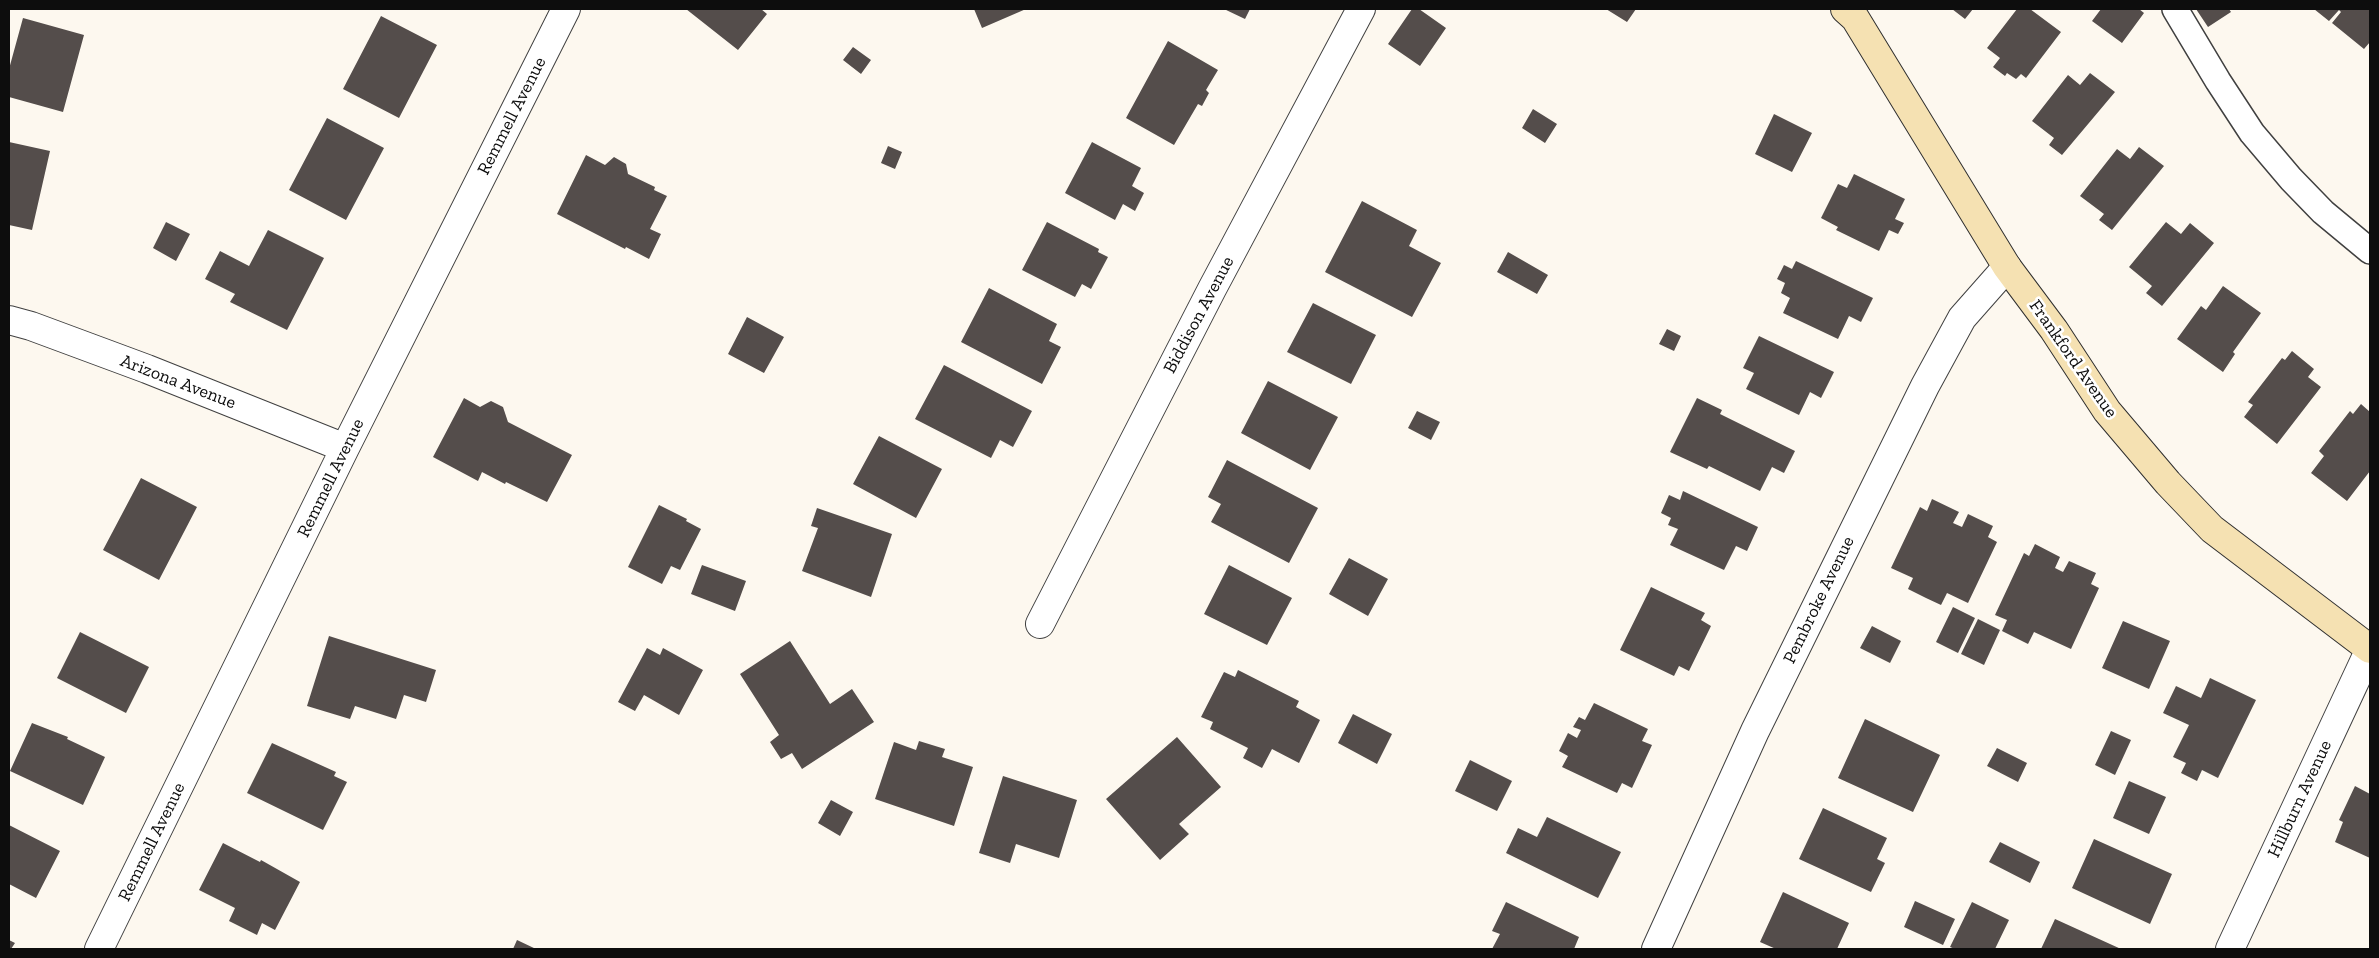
<!DOCTYPE html>
<style>
body{margin:0}
#map{position:relative;width:2379px;height:958px;overflow:hidden;background:#fdf8ef;font-family:"Zilla Slab",serif}
canvas{display:block}
.frame{position:absolute;inset:0;border:10px solid #0d0d0d;pointer-events:none}
</style>
<div id="map">
<canvas width="2379" height="958"></canvas>
<div class="frame"></div>
</div>
<script>
const ctx = document.querySelector('canvas').getContext('2d');
ctx.lineJoin = 'round';
function fill(path, color) { ctx.fillStyle = color; ctx.fill(path, 'evenodd'); }
const toPath = rows => new Path2D(rows.map(r => 'M' + r).join(''));
function strokePath(path, color, width, dash) { ctx.strokeStyle = color; ctx.lineWidth = width; ctx.lineCap = dash ? 'butt' : 'round'; ctx.setLineDash(dash || []); ctx.stroke(path); }
function drawText(font, color, halo, rows, align = 'center') {
  ctx.font = font + ' "Zilla Slab",serif'; ctx.lineWidth = 5; ctx.setLineDash([]); ctx.textBaseline = 'middle'; ctx.strokeStyle = halo; ctx.fillStyle = color; for (const [text, x, y, turn = 0] of rows) {
    ctx.save(); ctx.translate(x, y); ctx.rotate((+turn || 0) * Math.PI / 180); ctx.textAlign = isNaN(turn) ? turn : align; if (halo) ctx.strokeText(text, 0, 0); ctx.fillText(text, 0, 0); ctx.restore();
  }
}
const building = toPath([
 [686,9,761,9,767,14,738,50],
 [974,9,1026,9,982,28],
 [1224,9,1250,9,1245,19],
 [1412,9,1419,9,1446,28,1420,66,1388,44],
 [1606,9,1636,9,1627,22],
 [1952,9,1973,9,1965,19],
 [2017,9,2030,9,2061,32,2026,78,2021,74,2016,79,2007,73,2005,76,1993,67,2000,58,1987,48],
 [2101,9,2139,9,2144,13,2122,43,2092,21],
 [2196,9,2229,9,2231,12,2208,27],
 [2314,9,2370,9,2370,42,2364,49,2332,23,2341,12,2339,10,2329,21],
 [381,16,437,45,399,118,343,89],
 [23,18,84,35,63,112,9,97,9,69],
 [1168,41,1218,70,1206,90,1209,93,1202,106,1198,104,1174,145,1126,118],
 [853,47,871,60,861,74,843,60],
 [2090,73,2115,92,2062,155,2049,145,2054,138,2032,121,2068,75,2080,85],
 [1533,109,1557,124,1545,143,1522,128],
 [1774,114,1812,133,1792,172,1755,154],
 [327,118,384,148,346,220,289,190],
 [9,142,50,151,32,230,9,225],
 [1092,142,1141,168,1132,186,1144,193,1135,211,1123,204,1115,220,1065,193],
 [888,146,902,152,895,169,881,163],
 [2139,147,2164,166,2112,230,2099,220,2104,214,2080,196,2117,149,2130,159],
 [586,155,605,165,614,157,626,164,628,174,655,187,654,190,667,196,650,229,661,234,649,259,626,247,625,249,557,214],
 [1854,174,1905,199,1895,219,1904,223,1898,234,1889,230,1879,251,1836,230,1838,227,1821,218,1838,184,1847,188],
 [1362,201,1417,230,1409,246,1441,263,1412,317,1325,272],
 [166,222,190,234,176,261,153,248],
 [1047,222,1099,249,1098,252,1108,257,1091,289,1082,284,1075,297,1022,270],
 [2166,222,2181,234,2190,223,2214,243,2162,306,2146,293,2152,286,2129,267],
 [268,230,324,258,287,330,230,302,235,294,205,279,220,251,249,266],
 [1508,252,1548,275,1537,294,1497,272],
 [1796,261,1873,298,1861,322,1849,316,1838,339,1783,313,1790,298,1781,293,1785,283,1777,279,1784,265,1792,269],
 [2223,286,2261,313,2233,352,2235,354,2223,372,2177,339,2201,306,2206,310],
 [989,288,1057,324,1049,341,1061,347,1042,384,961,342],
 [1313,303,1376,335,1351,384,1287,352],
 [747,317,784,337,764,373,728,354],
 [1667,329,1681,336,1674,351,1659,344],
 [1759,336,1834,372,1821,398,1810,392,1799,415,1746,389,1754,373,1743,368],
 [2292,351,2314,369,2308,377,2321,387,2277,444,2244,417,2253,405,2248,402,2282,358,2285,360],
 [944,365,1032,411,1013,447,1000,440,991,458,915,419],
 [1268,381,1338,417,1310,470,1241,433],
 [464,398,480,407,491,401,503,407,508,422,572,455,547,502,506,482,505,484,482,472,478,481,433,457],
 [1697,398,1722,410,1720,414,1795,451,1784,473,1772,467,1760,491,1709,466,1707,469,1670,452],
 [2361,404,2370,412,2370,471,2347,501,2311,473,2324,456,2319,451,2350,411,2353,414],
 [1417,411,1440,422,1431,440,1408,428],
 [879,436,942,469,916,518,853,484],
 [1227,460,1318,508,1289,563,1211,522,1221,504,1208,497],
 [141,478,197,507,159,580,103,550],
 [1683,491,1758,527,1747,551,1736,546,1724,570,1670,545,1678,529,1668,525,1671,518,1661,513,1669,495,1680,500],
 [1932,499,1959,512,1953,523,1962,527,1968,514,1993,526,1988,537,1997,542,1968,603,1947,593,1941,605,1926,598,1908,589,1913,578,1891,568,1920,507,1927,511],
 [659,505,687,519,686,521,701,529,680,570,671,566,662,584,628,567],
 [817,508,892,534,871,597,802,571,818,528,811,526],
 [2035,544,2060,557,2055,568,2063,572,2069,561,2096,573,2091,584,2099,588,2071,649,2034,632,2028,644,2002,631,2007,620,1995,615,2024,553,2029,556],
 [1349,558,1388,579,1368,616,1329,594],
 [702,565,746,581,735,611,691,594],
 [1229,565,1292,598,1267,645,1204,614],
 [1651,587,1705,613,1701,620,1711,626,1689,671,1679,666,1674,676,1620,650],
 [1953,607,1975,618,1958,653,1936,642],
 [1978,619,2000,630,1984,665,1961,654],
 [2123,621,2170,641,2149,689,2102,668],
 [1872,626,1901,641,1890,663,1860,648],
 [80,632,149,667,126,713,57,678],
 [329,636,436,670,426,702,404,695,396,719,355,706,350,719,307,706],
 [790,641,830,704,852,689,874,722,802,769,792,753,781,759,770,742,779,735,740,674],
 [647,648,660,655,663,648,703,670,679,715,644,695,635,711,618,702],
 [1238,670,1299,701,1296,707,1320,720,1299,763,1272,749,1262,768,1243,758,1248,748,1210,729,1213,722,1201,717,1224,672,1235,677],
 [2210,678,2256,700,2218,778,2202,770,2197,781,2181,773,2186,763,2173,757,2189,725,2163,713,2176,686,2201,698],
 [1594,703,1648,729,1642,741,1652,745,1632,788,1622,783,1617,793,1562,767,1568,756,1559,751,1568,733,1577,738,1581,730,1573,727,1579,717,1585,720],
 [1353,714,1392,734,1377,764,1338,743],
 [1865,719,1940,755,1913,812,1838,778],
 [32,723,68,737,67,739,105,757,83,805,10,771],
 [2111,731,2131,740,2115,775,2095,765],
 [1177,737,1221,787,1179,824,1189,834,1160,860,1106,799],
 [919,741,945,749,942,757,973,767,954,826,875,799,894,742,916,750],
 [272,743,336,772,334,776,347,782,323,830,247,793],
 [1997,748,2027,763,2018,782,1987,766],
 [1470,760,1512,781,1497,811,1455,791],
 [1003,776,1077,800,1059,858,1016,844,1010,863,979,853],
 [2129,781,2166,797,2149,834,2113,818],
 [2355,786,2370,794,2370,858,2335,842,2343,822,2339,820],
 [831,800,853,812,840,836,818,823],
 [1823,808,1887,838,1877,859,1885,863,1871,892,1799,859],
 [1547,817,1621,852,1598,898,1506,853,1518,828,1537,837],
 [9,825,60,851,36,898,9,884],
 [2094,839,2172,874,2150,924,2072,888],
 [2000,842,2040,862,2030,883,1989,862],
 [223,843,260,862,261,860,300,882,275,930,262,923,257,935,229,921,235,908,199,890],
 [1783,892,1849,923,1837,949,1776,949,1760,942],
 [1915,901,1955,919,1943,945,1904,927],
 [1506,902,1579,937,1574,949,1492,949,1500,934,1492,931],
 [1972,902,2009,920,1995,949,1955,949,1950,947],
 [2055,919,2121,949,2041,949],
 [9,940,15,943,11,949,9,949],
 [517,940,536,949,513,949]
]);
const lane = toPath([
 [2175,9,2218,81,2252,133,2291,179,2323,212,2370,251]
]);
const street = toPath([
 [9,320,31,326,147,369,345,448],
 [1040,624,1212,289,1361,9],
 [99,949,345,448,566,9],
 [1656,949,1755,731,1925,386,1962,318,2007,267],
 [2230,949,2370,649]
]);
const secondary = toPath([
 [1845,9,1855,18,2007,267,2054,330,2107,411,2168,483,2212,529,2370,649]
]);
const streetNames = [
 ["Remmell Avenue",512,116,-63],
 ["Biddison Avenue",1199,315,-62],
 ["Frankford Avenue",2073,359,55],
 ["Arizona Avenue",178,382,21],
 ["Remmell Avenue",331,478,-64],
 ["Pembroke Avenue",1819,600,-64],
 ["Hillburn Avenue",2300,799,-65],
 ["Remmell Avenue",152,842,-64]
];
fill(building, '#544d4b');
strokePath(lane, '#404040', 28);
strokePath(street, '#404040', 30);
strokePath(secondary, '#2f2f2f', 30);
strokePath(lane, '#fff', 25);
strokePath(street, '#fff', 28);
strokePath(secondary, '#f5e1b2', 28);
drawText('18px', '#0d0d0d', '#fff', streetNames);
</script>
